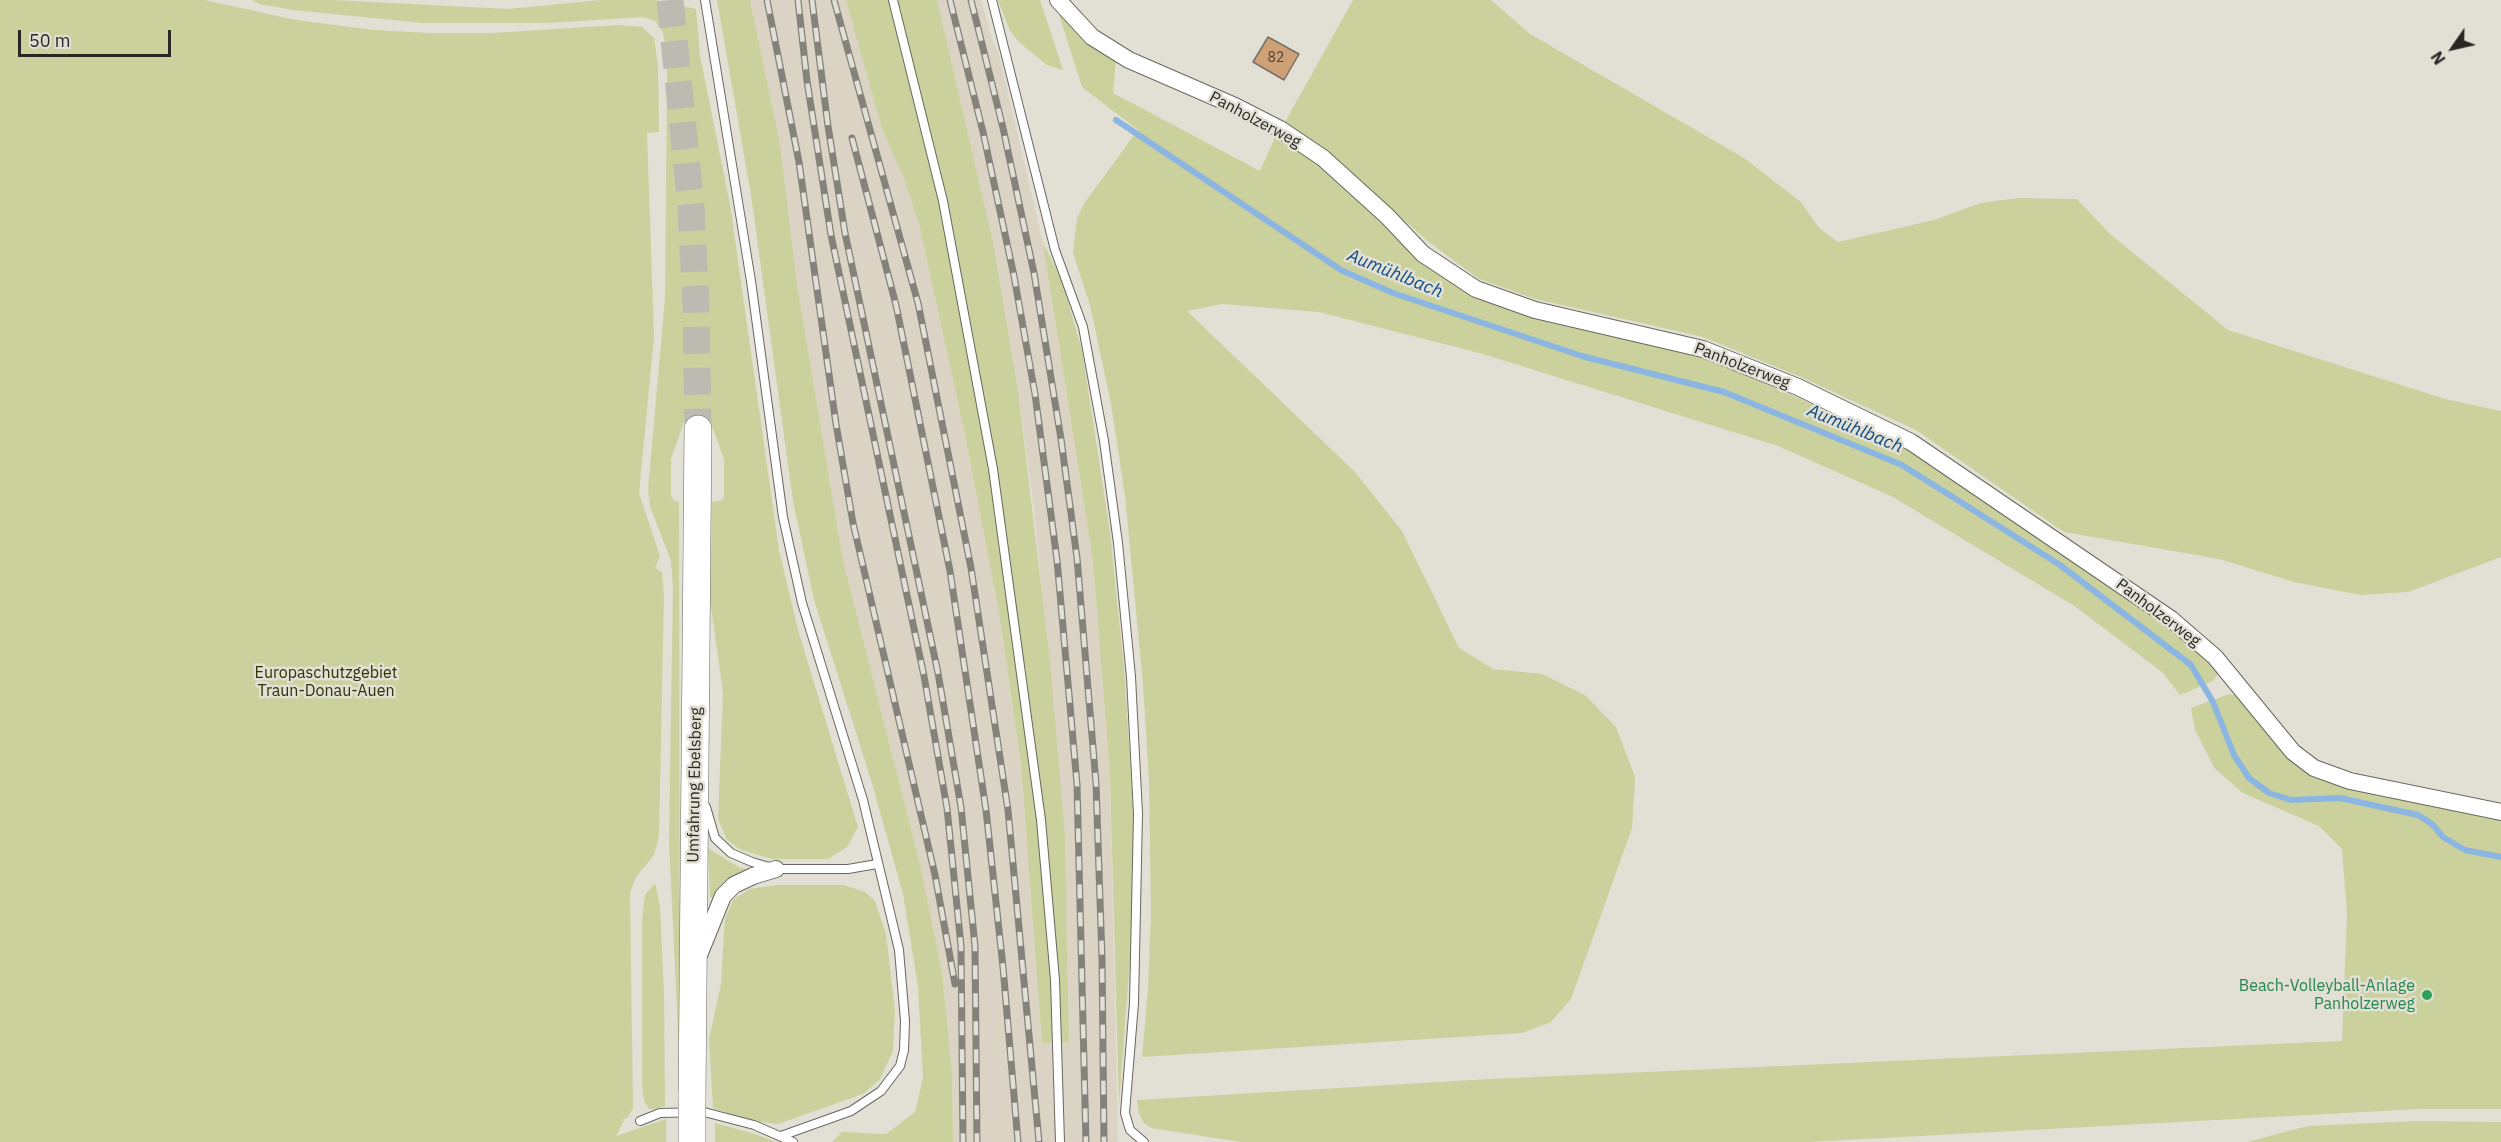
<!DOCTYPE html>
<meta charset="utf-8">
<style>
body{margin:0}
#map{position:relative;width:2501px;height:1142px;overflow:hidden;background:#e2dfd5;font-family:"IBM Plex Sans",sans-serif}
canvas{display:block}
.north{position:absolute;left:2423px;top:18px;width:60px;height:60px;-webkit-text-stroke:4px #e2dfd5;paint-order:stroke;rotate:236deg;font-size:16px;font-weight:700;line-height:24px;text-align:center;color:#292724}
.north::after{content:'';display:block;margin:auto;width:21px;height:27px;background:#292724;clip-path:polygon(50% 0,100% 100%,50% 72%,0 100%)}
.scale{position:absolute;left:18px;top:30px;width:153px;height:27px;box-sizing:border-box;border:3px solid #292724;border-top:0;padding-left:8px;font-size:18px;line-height:21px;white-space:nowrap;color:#292724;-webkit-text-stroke:4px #e2dfd5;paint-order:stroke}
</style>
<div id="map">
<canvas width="2501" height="1142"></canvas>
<div class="north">N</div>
<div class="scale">50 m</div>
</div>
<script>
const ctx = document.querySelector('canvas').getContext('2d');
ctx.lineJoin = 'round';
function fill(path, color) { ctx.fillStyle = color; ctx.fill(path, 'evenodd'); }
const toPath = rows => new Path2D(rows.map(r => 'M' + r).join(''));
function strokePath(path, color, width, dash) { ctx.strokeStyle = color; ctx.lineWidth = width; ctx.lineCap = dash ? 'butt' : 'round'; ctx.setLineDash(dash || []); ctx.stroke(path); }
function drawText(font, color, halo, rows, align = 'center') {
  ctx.font = font + ' "IBM Plex Sans",sans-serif'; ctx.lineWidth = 5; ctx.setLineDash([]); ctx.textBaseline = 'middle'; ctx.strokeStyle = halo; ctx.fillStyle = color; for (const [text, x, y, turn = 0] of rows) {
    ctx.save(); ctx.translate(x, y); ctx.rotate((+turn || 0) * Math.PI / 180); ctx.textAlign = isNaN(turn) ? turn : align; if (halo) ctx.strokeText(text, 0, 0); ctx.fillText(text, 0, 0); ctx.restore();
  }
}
const built = toPath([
 [750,0,846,0,882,129,904,178,919,224,965,435,999,612,1021,764,1042,1043,1069,1042,1065,834,1034,510,1018,390,993,242,937,0,981,0,993,43,998,51,1043,243,1093,561,1110,776,1118,1142,953,1142,952,1074,942,971,920,864,843,561,797,284,780,143]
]);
const green = toPath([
 [0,0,205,0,296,20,374,30,429,33,492,33,619,25,642,27,654,38,658,66,659,132,647,133,654,337,639,493,660,556,655,568,662,572,664,596,659,836,654,855,636,877,630,893,633,1108,627,1118,621,1120,624,1121,616,1136,666,1119,666,1142,0,1142],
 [252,0,333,0,508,9,601,0,655,0,696,9,700,56,730,204,779,550,798,630,858,827,847,847,828,859,772,859,741,850,727,840,718,819,723,692,710,600,712,502,722,500,724,496,724,459,710,421,704,415,693,415,684,422,671,459,671,496,673,500,679,502,680,1073,669,841,673,588,671,561,650,506,648,489,665,298,667,85,667,50,662,30,655,21,643,17,548,23,423,23,293,10,259,4],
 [717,0,750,0,780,143,797,284,843,561,920,864,942,971,952,1074,953,1142,832,1142,842,1132,886,1134,915,1112,923,1078,918,987,903,894,871,780,814,600,793,501,751,195],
 [846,0,937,0,993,242,1018,390,1050,662,1065,834,1069,1042,1042,1043,1021,764,999,612,965,435,919,224,904,178,882,129],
 [998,0,1040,0,1063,70,1047,65,1019,42,1010,31],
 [1353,0,1491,0,1530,34,1744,158,1801,202,1819,228,1838,242,1934,220,1980,203,2018,198,2077,199,2110,234,2228,330,2445,399,2501,411,2501,557,2408,592,2360,595,2294,582,2219,559,2064,532,1916,430,1801,377,1703,337,1535,299,1479,279,1430,243,1328,153,1284,124],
 [1057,8,1116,60,1113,93,1260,171,1276,135,1321,164,1382,220,1419,261,1475,296,1534,319,1702,355,1907,447,2169,623,2220,671,2213,681,2180,695,2162,672,2073,605,1893,497,1778,446,1483,354,1319,312,1222,304,1187,311,1355,472,1402,531,1459,648,1493,669,1542,674,1585,695,1616,727,1635,777,1632,828,1571,999,1551,1022,1522,1033,1142,1057,1148,988,1151,915,1149,781,1143,685,1125,496,1111,404,1090,305,1073,253,1077,218,1085,202,1138,130,1082,87],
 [1043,243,1062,281,1082,350,1110,532,1124,667,1133,807,1133,918,1119,1105,1110,776,1093,561],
 [2229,694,2240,696,2289,758,2501,818,2501,1109,2419,1109,1809,1142,1241,1142,1151,1128,1143,1122,1139,1113,1137,1100,1489,1079,2342,1041,2347,914,2342,849,2319,826,2243,793,2215,769,2195,730,2191,708],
 [708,848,740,868,752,870,717,892,713,898,710,897],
 [655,883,660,906,664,995,665,1106,654,1109,649,1109,644,1100,642,1084,642,920,645,895],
 [778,885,844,885,865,892,875,901,886,934,895,1010,893,1051,880,1079,863,1094,778,1124,753,1121,713,1108,709,1039,721,984,725,919,733,900,749,889],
 [2418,1121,2501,1122,2501,1142,2247,1142,2308,1126],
 [715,1123,752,1133,776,1142,715,1142]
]);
const stream = toPath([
 [1116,120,1341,270,1393,293,1585,357,1724,392,1902,465,2060,565,2191,665,2213,702,2234,755,2249,778,2269,793,2291,800,2340,798,2418,815,2432,824,2443,837,2465,850,2501,857]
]);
const building = toPath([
 [1268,37,1299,54,1284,80,1253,62,1268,37]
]);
const primaryTunnel = toPath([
 [670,0,691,207,696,306,698,429]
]);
const lane = toPath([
 [705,0,751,281,783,517,802,603,863,800,899,950,905,1021,904,1050,900,1066,881,1091,851,1111,781,1136],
 [893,0,943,201,993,469,1041,820,1055,980,1060,1142],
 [992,0,1055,250,1083,327,1104,441,1118,543,1131,677,1138,814,1134,1003,1125,1113,1130,1130,1144,1142],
 [706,807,715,838,731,853,752,862,776,869,848,869,877,864],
 [640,1121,660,1113,704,1112,754,1125,793,1142]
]);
const street = toPath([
 [1058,0,1092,37,1129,60,1235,106,1280,129,1323,158,1387,216,1423,254,1476,289,1535,310,1703,349,1798,387,1911,442,2171,619,2215,657,2293,752,2314,768,2350,781,2501,812],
 [699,955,723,896,734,885,753,876,776,869]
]);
const primary = toPath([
 [692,1097,698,429]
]);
const rail = toPath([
 [767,0,799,162,836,424,853,523,935,875,955,984],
 [798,0,807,81,831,235,924,676,947,808,961,946,963,1142],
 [812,0,828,126,845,233,938,673,961,807,975,946,977,1142],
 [834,0,918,303,971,568,1008,810,1039,1142],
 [950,0,983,132,1014,276,1035,394,1057,560,1077,784,1086,1142],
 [971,0,1003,128,1034,273,1061,439,1077,558,1096,783,1102,958,1104,1142],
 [852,138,896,305,950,571,986,810,1003,967,1018,1142]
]);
const primaryBridge = toPath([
 [692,1142,692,1097]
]);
const markers = [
 [2427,995,6,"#2e9e5b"]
];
const numberNames = [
 ["82",1276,58]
];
const streetNames = [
 ["Panholzerweg",1255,120,28],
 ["Panholzerweg",1742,366,21],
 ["Panholzerweg",2158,613,37],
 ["Umfahrung Ebelsberg",695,785,-89]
];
const parkNames = [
 ["Europaschutzgebiet",326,673],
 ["Traun-Donau-Auen",326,691]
];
const leisureNames = [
 ["Beach-Volleyball-Anlage",2415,986],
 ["Panholzerweg",2415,1004]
];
const waterNames = [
 ["Aumühlbach",1395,274,22],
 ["Aumühlbach",1855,429,22]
];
fill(built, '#dbd4c4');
fill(green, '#cbd19c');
strokePath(stream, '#8bb5e2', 6);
fill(building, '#cea075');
strokePath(building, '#777069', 1.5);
strokePath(primaryTunnel, '#bdbab2', 27, [27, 14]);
strokePath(lane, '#6b675f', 10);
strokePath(street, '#6b675f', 18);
strokePath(primary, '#6b675f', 28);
strokePath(lane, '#fff', 8);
strokePath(street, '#fff', 16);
strokePath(primary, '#fff', 27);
strokePath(rail, '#85827c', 7);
strokePath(rail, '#e2dfd5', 4.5, [14]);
strokePath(primaryBridge, '#6b675f', 28, []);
strokePath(primaryBridge, '#fff', 27);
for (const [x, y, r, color] of markers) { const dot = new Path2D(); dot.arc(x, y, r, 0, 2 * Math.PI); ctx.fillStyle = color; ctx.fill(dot); strokePath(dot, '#e2dfd5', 2); }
drawText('14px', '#524538', null, numberNames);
drawText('16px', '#292724', '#e2dfd5', streetNames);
drawText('16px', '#2f3202', '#e2dfd5', parkNames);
drawText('16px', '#27864d', '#e2dfd5', leisureNames, 'right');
drawText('italic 18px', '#0e4c82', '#e2dfd5', waterNames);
</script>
